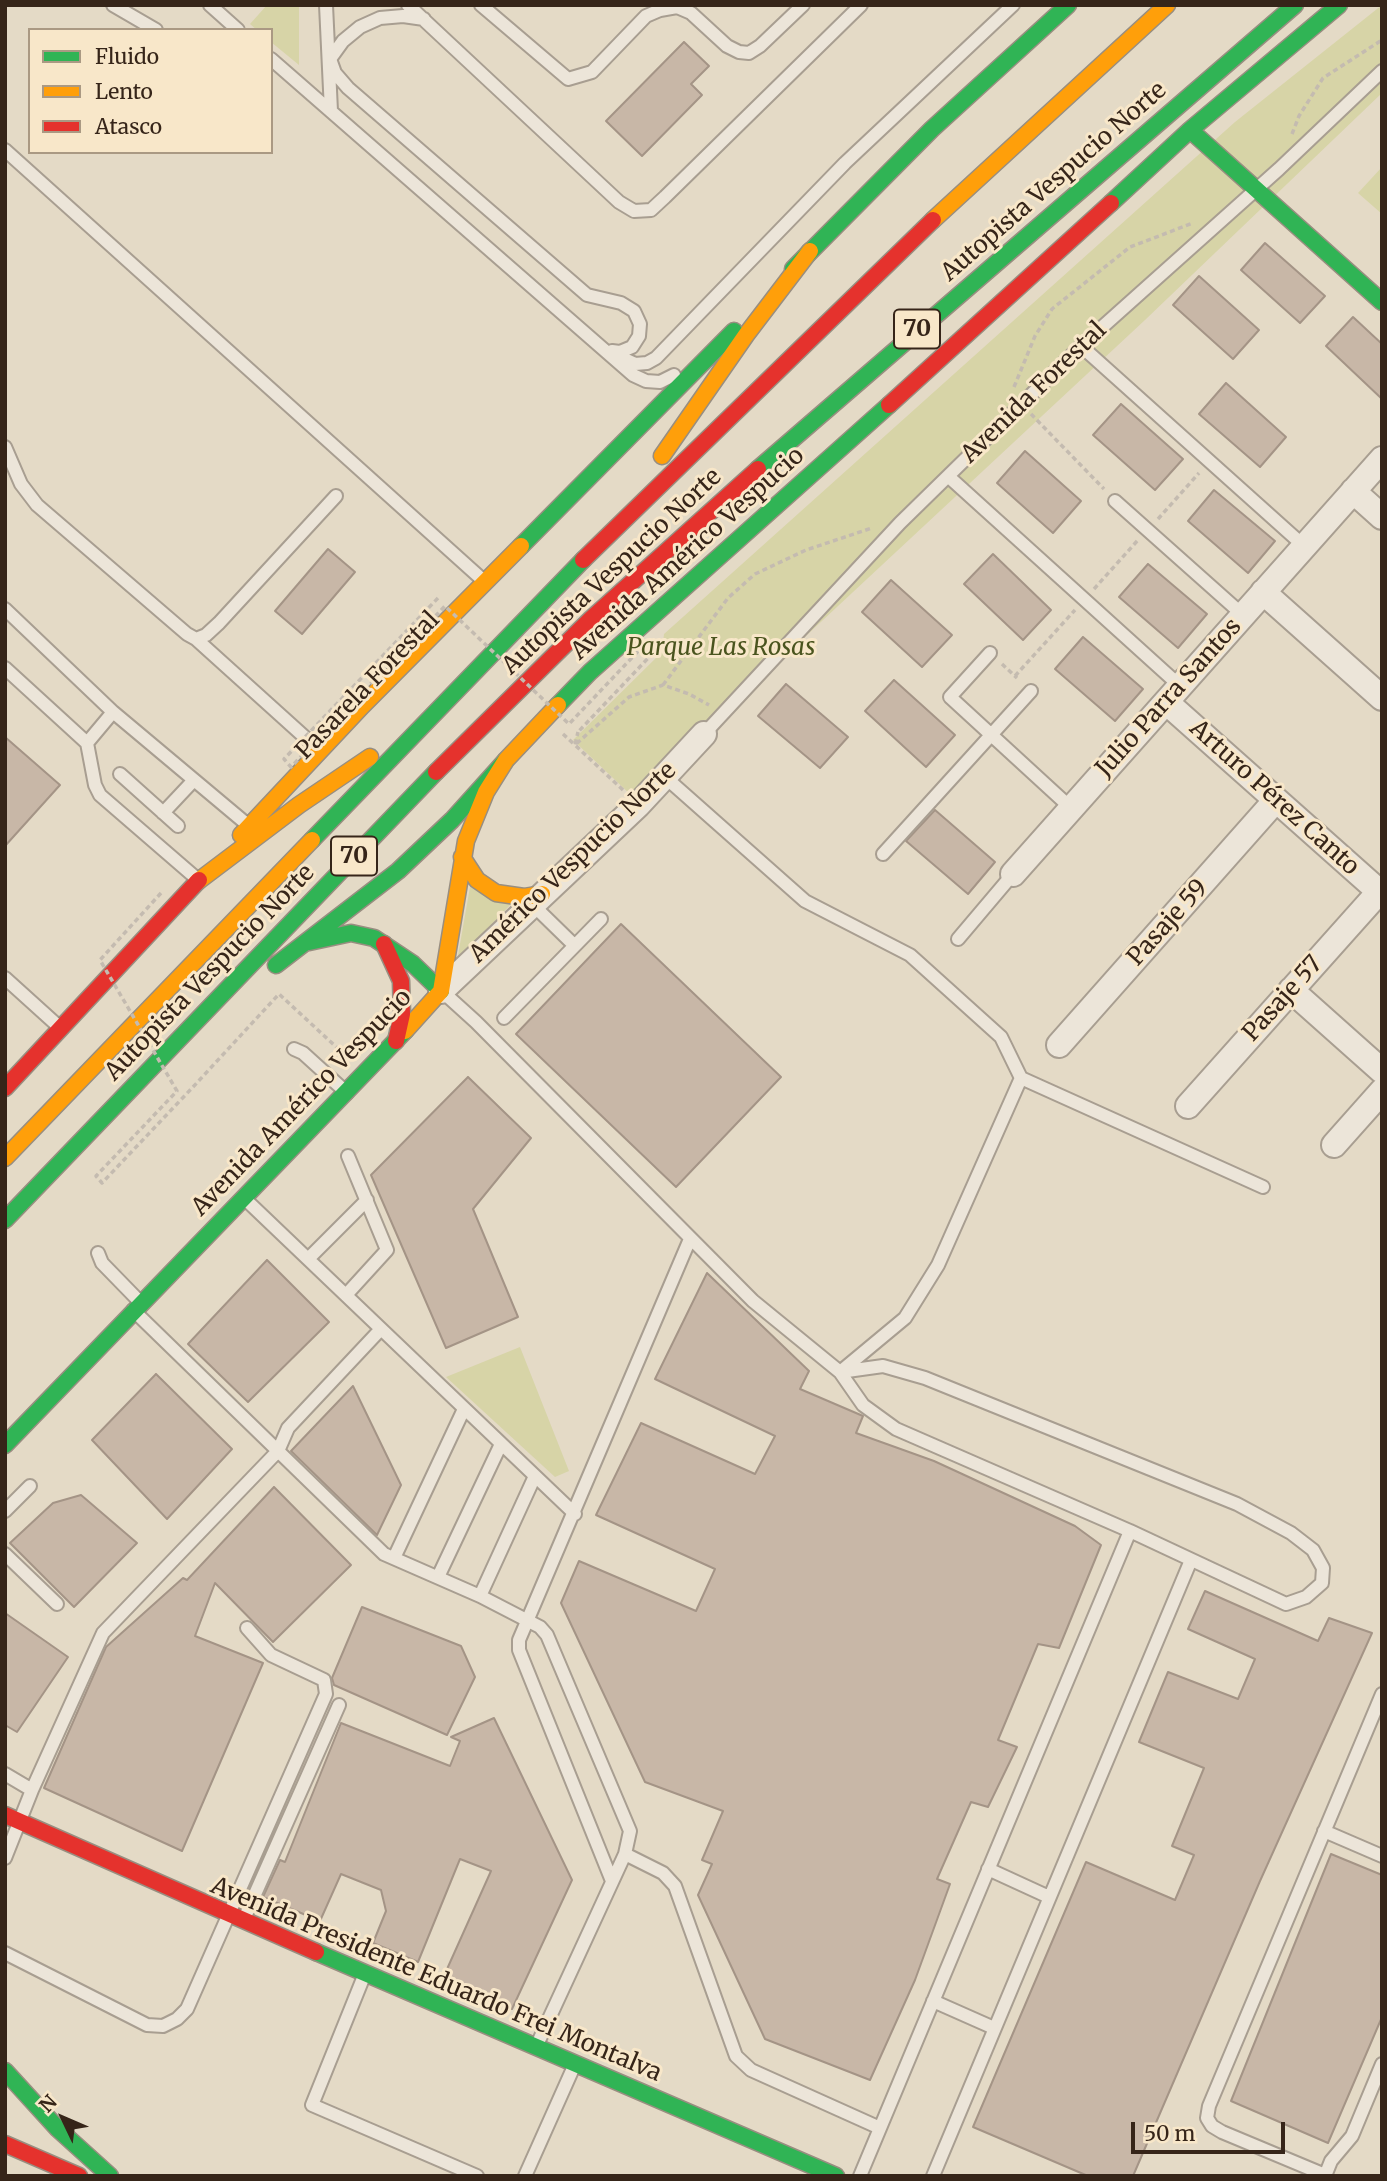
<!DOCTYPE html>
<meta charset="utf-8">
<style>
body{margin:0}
#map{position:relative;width:1387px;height:2181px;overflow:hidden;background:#e4dac6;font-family:Merriweather,serif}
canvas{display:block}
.frame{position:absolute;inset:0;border:7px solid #362519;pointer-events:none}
.legend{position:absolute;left:28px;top:28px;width:245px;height:126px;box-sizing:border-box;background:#f8e7c9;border:2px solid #aa9983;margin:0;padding:9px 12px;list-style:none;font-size:21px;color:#362519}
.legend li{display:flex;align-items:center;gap:14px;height:35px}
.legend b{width:35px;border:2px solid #aa9983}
.north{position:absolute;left:28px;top:2083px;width:70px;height:70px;-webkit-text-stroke:5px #f8e7c9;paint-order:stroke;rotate:314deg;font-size:19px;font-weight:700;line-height:28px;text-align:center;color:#362519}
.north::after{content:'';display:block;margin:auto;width:24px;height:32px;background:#362519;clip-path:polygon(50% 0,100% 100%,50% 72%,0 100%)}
.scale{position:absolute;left:1131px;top:2122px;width:154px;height:32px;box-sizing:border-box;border:4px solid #362519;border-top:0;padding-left:9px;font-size:21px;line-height:24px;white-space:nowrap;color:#362519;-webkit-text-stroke:5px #f8e7c9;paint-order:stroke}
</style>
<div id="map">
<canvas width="1387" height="2181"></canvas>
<div class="frame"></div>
<ul class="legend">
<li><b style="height:9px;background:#30b455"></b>Fluido</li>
<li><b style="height:9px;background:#ff9f0a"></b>Lento</li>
<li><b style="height:9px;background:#e5322d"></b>Atasco</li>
</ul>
<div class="north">N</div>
<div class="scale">50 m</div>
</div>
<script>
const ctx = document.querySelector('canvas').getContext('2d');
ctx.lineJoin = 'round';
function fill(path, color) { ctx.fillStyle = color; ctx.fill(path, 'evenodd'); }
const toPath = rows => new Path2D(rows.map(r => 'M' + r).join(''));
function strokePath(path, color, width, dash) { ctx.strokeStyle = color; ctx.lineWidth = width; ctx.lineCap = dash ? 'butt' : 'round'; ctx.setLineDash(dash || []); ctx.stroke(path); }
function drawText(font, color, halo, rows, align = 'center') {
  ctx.font = font + ' Merriweather,serif'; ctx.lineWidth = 6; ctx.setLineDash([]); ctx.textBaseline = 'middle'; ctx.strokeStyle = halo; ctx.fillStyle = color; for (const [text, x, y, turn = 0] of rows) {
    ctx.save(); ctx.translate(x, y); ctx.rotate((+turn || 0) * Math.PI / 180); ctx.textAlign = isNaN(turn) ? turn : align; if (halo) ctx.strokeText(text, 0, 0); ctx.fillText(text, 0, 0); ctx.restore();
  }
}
const green = toPath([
 [267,5,299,5,299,65,271,42,271,30,257,30,250,24],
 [1382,5,1382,93,1145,320,633,797,573,740,662,652,664,634,1235,122],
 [1382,167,1382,214,1358,193],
 [470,887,511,904,457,961],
 [520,1347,569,1471,555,1477,446,1377]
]);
const building = toPath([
 [684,42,709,66,691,84,702,95,642,156,606,121,684,42],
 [1265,243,1325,296,1300,323,1241,270,1265,243],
 [1199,276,1259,330,1233,359,1173,305,1199,276],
 [1353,317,1382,344,1382,399,1326,346,1353,317],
 [1226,383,1286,437,1260,467,1199,414,1226,383],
 [1121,404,1183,459,1155,490,1093,435,1121,404],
 [1025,451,1081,501,1053,533,997,483,1025,451],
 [1214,490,1275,541,1248,573,1188,521,1214,490],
 [328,549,355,572,302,634,275,611,328,549],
 [993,554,1051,610,1023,640,964,584,993,554],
 [1148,564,1207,614,1178,648,1119,597,1148,564],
 [891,580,952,635,922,667,862,612,891,580],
 [1083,637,1143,689,1115,721,1055,669,1083,637],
 [894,680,955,735,926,767,865,711,894,680],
 [786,684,848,737,820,768,758,716,786,684],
 [5,737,60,785,5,846,5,737],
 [935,810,995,862,968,894,906,841,935,810],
 [621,924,781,1077,676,1187,516,1034,621,924],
 [468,1077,531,1138,473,1209,518,1317,446,1348,371,1175,468,1077],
 [267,1260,329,1322,248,1402,188,1344,267,1260],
 [707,1273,809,1371,800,1389,863,1416,856,1433,934,1461,1075,1526,1101,1545,1059,1648,1038,1644,998,1740,1017,1747,988,1807,971,1802,937,1879,950,1884,915,1980,870,2080,765,2039,698,1895,712,1864,702,1860,723,1811,645,1782,561,1603,579,1561,696,1611,715,1569,596,1515,641,1423,755,1474,775,1436,655,1379,707,1273],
 [156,1374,232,1449,167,1519,92,1440,156,1374],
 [353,1386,401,1485,377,1535,291,1451,353,1386],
 [274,1487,351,1565,273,1642,215,1583,195,1636,263,1663,182,1851,44,1788,106,1647,183,1578,187,1580,274,1487],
 [81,1495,137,1543,74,1607,10,1543,53,1503,81,1495],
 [1205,1591,1318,1641,1329,1618,1372,1633,1260,1881,1133,2176,1088,2176,973,2127,1086,1862,1175,1900,1194,1855,1172,1846,1204,1768,1139,1742,1168,1672,1238,1699,1255,1659,1188,1629,1205,1591],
 [362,1607,461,1646,475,1677,447,1735,334,1685,332,1678,362,1607],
 [5,1613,68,1657,17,1732,5,1725,5,1613],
 [494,1718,572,1880,512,2009,443,1978,491,1871,460,1859,418,1962,373,1943,386,1911,381,1890,341,1874,320,1921,263,1897,280,1860,285,1862,341,1723,450,1766,460,1741,451,1737,494,1718],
 [1331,1854,1382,1875,1382,2017,1328,2143,1231,2101,1331,1854]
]);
const path = toPath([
 [1292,134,1299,116,1323,78,1382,40],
 [1014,387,1035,336,1052,309,1130,247,1193,223],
 [1031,414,1104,489],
 [1158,519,1199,473],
 [1094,589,1138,540],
 [1002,664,1017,678],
 [1015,676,1075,610],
 [663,685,728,598,755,574,806,550,872,528],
 [563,734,575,745,578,732],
 [623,790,575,745,629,697,663,685,689,694,709,705],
 [193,1087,279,994,346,1056]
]);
const lane = toPath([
 [113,5,156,30],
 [210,5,238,30],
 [326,5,331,111],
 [408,5,619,202,634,211,651,210,665,197,861,5],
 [481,5,568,79,592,72,646,16,660,10,677,7,691,13,727,46,739,52,749,53,760,46,803,5],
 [271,59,633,375,646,381,660,382,674,375],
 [330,59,335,73,348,88,587,295,621,303,634,311,640,324,639,336,632,347,620,352,612,351],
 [330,59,343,41,360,27,380,18,403,16,424,19],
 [5,150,485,582],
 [1081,346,1304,546],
 [618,356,635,364,647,363,656,358,845,163,1013,5],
 [5,447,21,484,37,505,187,634,196,639,206,635,219,623,336,496],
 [949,477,1180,686],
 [1115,501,1243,615],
 [5,609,113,712,249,826],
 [196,639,319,750],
 [990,653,950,697,1071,808],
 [5,668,87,743,95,785,100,795,196,878],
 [704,734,900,523,1081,346,1279,169,1382,71],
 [87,743,113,712],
 [120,774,178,826],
 [665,777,805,901,910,955,1001,1037,1021,1078,1263,1187],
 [163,813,194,780],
 [883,854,1031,691],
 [532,904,574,945],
 [958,939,1013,874],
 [5,978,57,1025],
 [444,993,476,1022,753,1301,840,1372,863,1405,896,1429,1130,1531,1286,1604,1306,1597,1322,1583,1323,1568,1313,1550,1291,1533,1237,1504,925,1378,883,1366,840,1372],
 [504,1018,601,919],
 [294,1049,303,1053,347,1093],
 [244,1198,575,1514],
 [98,1253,102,1263,140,1302],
 [308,1259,367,1200],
 [346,1295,387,1250,348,1156],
 [133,1310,384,1554,480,1596,540,1627,547,1635,630,1831,625,1854,536,2047],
 [840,1372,905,1318,938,1265,1021,1078],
 [5,1511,30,1486],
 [5,1554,57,1604],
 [394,1558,464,1409],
 [438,1577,501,1444],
 [480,1596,535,1476],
 [5,1774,32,1790],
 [1324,1831,1382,1856],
 [625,1854,663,1873,675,1886,736,2056,751,2070,880,2128],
 [5,1858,32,1790,103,1633,278,1451,288,1428,381,1329],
 [988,1869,1049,1897],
 [612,1881,519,1650,519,1640,690,1239],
 [244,1919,339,1705],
 [5,1953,147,2025,163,2026,177,2019,187,2009,326,1694,324,1680,271,1655,247,1628],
 [364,1976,312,2105,477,2176],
 [933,2001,994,2028],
 [1325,2175,1222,2132,1212,2126,1207,2118,1209,2106,1382,1694],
 [525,2176,575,2064],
 [860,2176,1130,1531],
 [933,2176,1191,1560],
 [1325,2176,1331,2161,1352,2136,1382,2064]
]);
const street = toPath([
 [1353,491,1382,517],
 [1263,592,1382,698],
 [1166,702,1382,894],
 [1013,874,1382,459],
 [1291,990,1382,1071],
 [441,991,638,805,704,734],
 [1059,1045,1276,800],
 [1188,1106,1379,892],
 [1334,1145,1382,1091]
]);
const fast = toPath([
 [1190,130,1382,302],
 [1111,203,1190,130,1339,5],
 [793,269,932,129,1068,5],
 [758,469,1295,5],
 [521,546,734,331],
 [558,705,590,672,889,405],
 [312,840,583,560],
 [309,942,351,933,374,938,413,964,441,991],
 [276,965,398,871,452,820,506,760],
 [5,1220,436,772],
 [5,1445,405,1031],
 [316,1952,836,2176],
 [5,2071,58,2129,110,2176]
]);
const slow = toPath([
 [933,220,1167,5],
 [662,456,746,335,810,251],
 [241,835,362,706,521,546],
 [462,857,477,880,496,893,524,897,542,894],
 [197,882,299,805,370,757],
 [405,1031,441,991,466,841,486,792,506,760,558,705],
 [5,1158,312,840]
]);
const jam = toPath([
 [889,405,1111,203],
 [583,560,933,220],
 [436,772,591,619,758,469],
 [384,944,401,981,402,1014,396,1041],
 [5,1088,199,880],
 [5,1815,316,1952],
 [5,2144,79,2176]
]);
const pathBridge = toPath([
 [438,598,284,759,291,767,445,606,569,724,644,645,653,653,578,732],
 [161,893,100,960,177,1091,96,1176,102,1183,193,1087]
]);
const shields = [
 [917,329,46],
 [354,856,46]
];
const shieldNames = [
 ["70",917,329],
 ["70",354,856]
];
const streetNames = [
 ["Autopista Vespucio Norte",1054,182,-41],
 ["Avenida Forestal",1034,393,-44],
 ["Avenida Américo Vespucio",688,554,-42],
 ["Autopista Vespucio Norte",612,572,-43],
 ["Pasarela Forestal",368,686,-46],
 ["Julio Parra Santos",1169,698,-48],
 ["Arturo Pérez Canto",1274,798,42],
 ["Américo Vespucio Norte",573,863,-44],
 ["Pasaje 59",1168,923,-48],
 ["Autopista Vespucio Norte",210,973,-46],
 ["Pasaje 57",1283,999,-48],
 ["Avenida Américo Vespucio",302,1103,-46],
 ["Avenida Presidente Eduardo Frei Montalva",436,1980,23]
];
const parkNames = [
 ["Parque Las Rosas",721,648]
];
fill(green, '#d7d4a7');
fill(building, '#c8b7a7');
strokePath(building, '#a49486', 2);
strokePath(lane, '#a89e91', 16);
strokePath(street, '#a89e91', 28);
strokePath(fast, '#988e80', 19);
strokePath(slow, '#988e80', 19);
strokePath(jam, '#988e80', 19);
strokePath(path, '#c4bbb0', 3.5, [5, 3.5]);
strokePath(lane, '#ece5d9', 12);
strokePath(street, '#ece5d9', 24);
strokePath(fast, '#30b455', 16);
strokePath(slow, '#ff9f0a', 16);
strokePath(jam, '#e5322d', 16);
strokePath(pathBridge, '#c4bbb0', 3.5, [5, 3.5]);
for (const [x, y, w] of shields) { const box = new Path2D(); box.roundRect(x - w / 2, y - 19.5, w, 39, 5); ctx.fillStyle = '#f8e7c9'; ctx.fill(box); strokePath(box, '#362519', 2); }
drawText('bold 23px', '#362519', null, shieldNames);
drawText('24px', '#362519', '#f8e7c9', streetNames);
drawText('italic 24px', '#4a541e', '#f8e7c9', parkNames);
</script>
